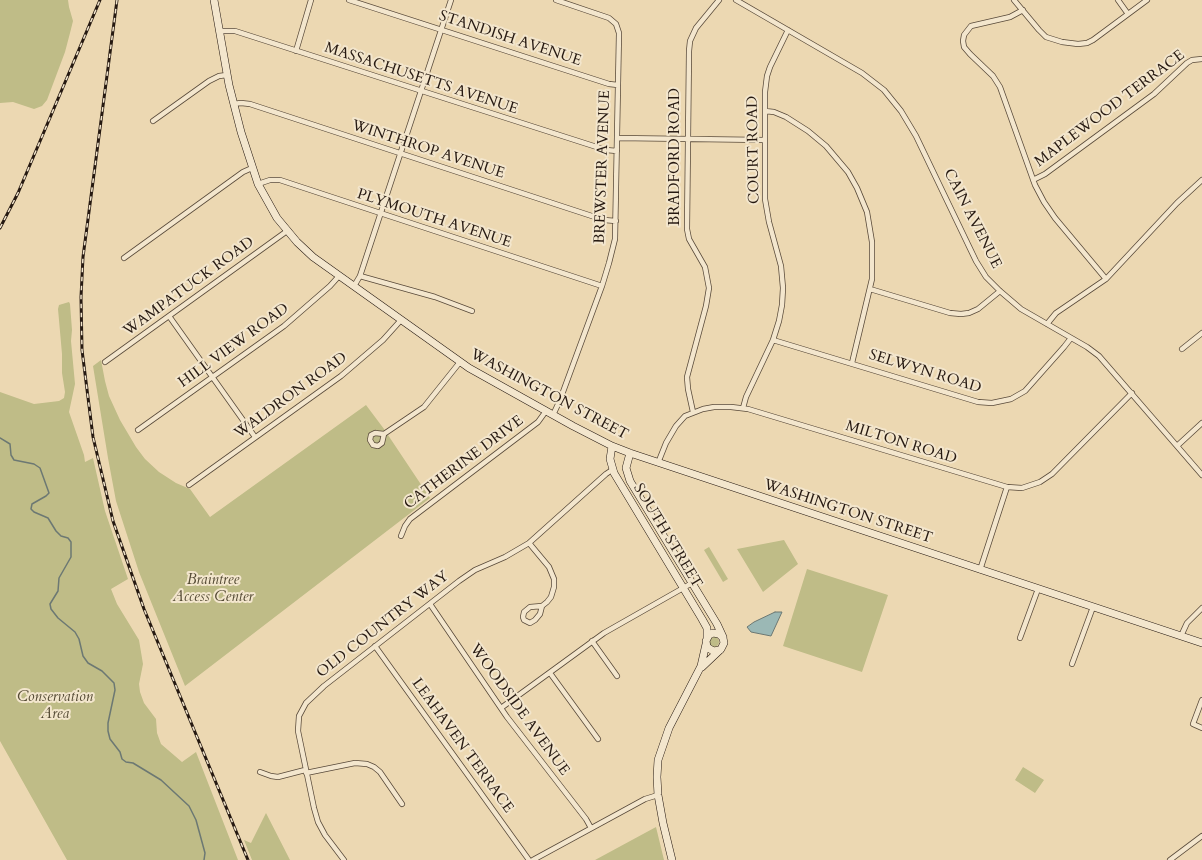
<!DOCTYPE html>
<style>
body{margin:0}
canvas{display:block;background:#ecd8b2}
</style>
<canvas width="1202" height="860"></canvas>
<script>
const ctx = document.querySelector('canvas').getContext('2d');
ctx.lineJoin = 'round';
function fill(path, color) { ctx.fillStyle = color; ctx.fill(path, 'evenodd'); }
const toPath = rows => new Path2D(rows.map(r => 'M' + r).join(''));
function strokePath(path, color, width, dash) { ctx.strokeStyle = color; ctx.lineWidth = width; ctx.lineCap = dash ? 'butt' : 'round'; ctx.setLineDash(dash || []); ctx.stroke(path); }
function drawText(font, color, halo, rows, align = 'center') {
  ctx.font = font + ' Cardo,serif'; ctx.lineWidth = 4; ctx.setLineDash([]); ctx.textBaseline = 'middle'; ctx.strokeStyle = halo; ctx.fillStyle = color; for (const [text, x, y, turn = 0] of rows) {
    ctx.save(); ctx.translate(x, y); ctx.rotate((+turn || 0) * Math.PI / 180); ctx.textAlign = isNaN(turn) ? turn : align; if (halo) ctx.strokeText(text, 0, 0); ctx.fillText(text, 0, 0); ctx.restore();
  }
}
const green = toPath([
 [0,0,68,0,69,7,73,21,70,33,65,52,47,100,42,106,34,109,13,102,0,103],
 [69,302,70,304,72,330,71,341,75,384,69,412,84,455,85,462,93,458,105,511,128,579,111,589,117,604,139,640,143,664,139,684,140,692,144,703,156,719,157,733,161,744,182,762,196,752,238,860,67,860,0,741,0,392,34,404,59,401,64,398,65,392,62,373,62,354,58,309,59,305],
 [101,360,105,381,109,396,120,420,136,447,145,459,159,472,176,483,190,489,210,517,366,405,384,429,430,498,185,686,139,572,116,501,108,458,93,366],
 [784,540,798,564,763,592,737,549],
 [709,547,728,579,723,582,704,550],
 [807,569,888,595,862,672,783,646],
 '709 642a5 5 0 1 1 10 0a5 5 0 1 1-10 0Z',
 [1023,767,1044,780,1035,793,1015,780],
 [266,813,290,860,252,860,244,840,251,843],
 [656,827,664,860,595,860]
]);
const water = toPath([
 [775,612,782,612,771,636,751,632,747,627,754,622,775,612]
]);
const stream = toPath([
 [0,438,10,444,11,455,14,460,34,464,40,468,49,493,46,496,32,504,31,509,34,512,48,518,56,531,61,536,68,538,71,542,71,557,59,578,58,591,50,604,51,609,58,618,75,632,79,639,83,656,88,663,102,671,114,683,115,690,108,723,108,731,110,739,120,752,122,759,126,762,133,763,161,780,189,806,196,820,205,853,204,860]
]);
const street = toPath([
 [349,0,609,84,618,85],
 [736,0,862,73,884,90,901,111,916,136,976,261,986,277,1000,291,1021,309,1087,347,1099,356,1202,475],
 [1014,0,1039,30,1046,37,1062,42,1078,44,1087,43,1093,40,1147,0],
 [1118,0,1128,14],
 [1023,10,1010,17,971,26,964,35,963,41,964,47,970,54,993,76,1000,87,1035,185,1044,202,1055,218,1106,279],
 [219,31,235,31,606,150,617,151],
 [296,51,311,0],
 [233,104,241,103,250,104,604,220,616,221],
 [765,111,774,112,786,117,808,131,826,146,848,172,857,188,867,212,872,242,872,279,852,363],
 [153,121,209,81,219,76,227,75],
 [617,138,765,140],
 [1033,180,1045,174,1154,94,1187,63,1192,60,1202,59],
 [258,184,270,180,280,180,602,286],
 [124,258,243,172,252,168],
 [360,276,435,297,472,311],
 [354,286,360,276,451,0],
 [870,289,950,313,961,314,969,313,978,309,1000,291],
 [169,316,255,437],
 [1047,324,1056,313,1106,279,1177,203,1202,180],
 [773,340,978,402,992,403,1011,399,1025,391,1064,347,1071,338],
 [1182,349,1202,333],
 [105,362,287,231],
 [743,408,746,397,773,340,779,321,782,305,783,288,781,266,769,222,765,199,765,92,767,76,770,67,788,30],
 [693,412,688,389,687,377,706,306,709,288,705,267,689,239,687,229,689,51,690,41,696,28,719,0],
 [553,415,560,400,602,286,609,263,615,239,619,33,616,24,609,18,556,0],
 [138,430,284,326,330,286,339,276],
 [375,433,384,434,382,443,378,446,373,445,370,440,371,435,375,433],
 [384,434,424,407,460,362],
 [1177,446,1202,423],
 [658,463,666,443,676,426,685,416,703,409,714,407,731,407,748,409,1007,487,1022,488,1040,482,1052,474,1132,393],
 [189,485,341,376,383,340,401,320],
 [401,536,405,526,410,519,538,422,546,411],
 [529,543,549,567,554,579,554,587,551,597,547,602,542,606,530,607,524,612,523,617,524,620,530,623,535,620,540,614,542,606],
 [980,570,1007,487],
 [430,604,507,717,586,819,591,828],
 [1181,636,1187,623,1202,608],
 [1020,638,1038,589],
 [592,641,617,676],
 [375,646,529,860],
 [1072,664,1093,607],
 [550,673,598,739],
 [1202,700,1193,724,1202,728],
 [501,708,604,633,692,583],
 [260,772,271,776,278,777,305,770],
 [306,773,355,763,367,764,374,767,380,772,402,804],
 [344,860,325,835,318,822,314,808,298,731,299,716,306,703,324,686,459,581,475,570,505,557,529,543,606,474,612,470],
 [533,860,645,799,658,795],
 [1170,860,1202,836]
]);
const secondary = toPath([
 [214,0,229,85,241,132,258,184,277,218,297,242,313,257,469,368,573,426,612,446,630,453,1202,643],
 [612,446,610,459,614,473,702,619,707,628,707,638],
 [630,453,626,468,630,481,717,624,723,637],
 [702,667,721,649,724,643,723,638,719,634,713,633,709,635,706,641,707,647,713,651,720,650],
 [672,860,663,823,658,795,657,777,658,760,669,728,701,666,706,644]
]);
const rail = toPath([
 [117,0,83,257,81,297,82,350,93,437,113,521,144,609,248,860],
 [0,228,18,193,100,0]
]);
const streetNames = [
 ["STANDISH AVENUE",510,39,18],
 ["MASSACHUSETTS AVENUE",421,79,18],
 ["MAPLEWOOD TERRACE",1110,109,-37],
 ["WINTHROP AVENUE",428,150,18],
 ["COURT ROAD",754,150,-91],
 ["BRADFORD ROAD",676,157,-90],
 ["BREWSTER AVENUE",603,167,-88],
 ["PLYMOUTH AVENUE",434,219,18],
 ["CAIN AVENUE",972,219,63],
 ["WAMPATUCK ROAD",189,287,-36],
 ["HILL VIEW ROAD",234,346,-36],
 ["SELWYN ROAD",925,372,17],
 ["WASHINGTON STREET",549,395,28],
 ["WALDRON ROAD",291,396,-36],
 ["MILTON ROAD",901,443,17],
 ["CATHERINE DRIVE",464,463,-37],
 ["WASHINGTON STREET",848,512,18],
 ["SOUTH STREET",667,536,59],
 ["OLD COUNTRY WAY",383,625,-38],
 ["WOODSIDE AVENUE",519,710,54],
 ["LEAHAVEN TERRACE",462,746,54]
];
const parkNames = [
 ["Braintree",213,581],
 ["Access Center",213,598],
 ["Conservation",55,698],
 ["Area",55,715]
];
fill(green, '#bfbc87');
fill(water, '#9bb8b5');
strokePath(water, '#6c7873', 1);
strokePath(stream, '#6c7873', 1.5);
strokePath(street, '#584939', 6);
strokePath(secondary, '#261911', 8);
strokePath(street, '#f3e6cd', 4.5);
strokePath(secondary, '#f3e6cd', 7);
strokePath(rail, '#261911', 3);
strokePath(rail, '#f3e6cd', 1.5, [4.5]);
drawText('15px', '#261911', '#f3e6cd', streetNames);
drawText('italic 15px', '#544a34', '#f3e6cd', parkNames);
</script>
